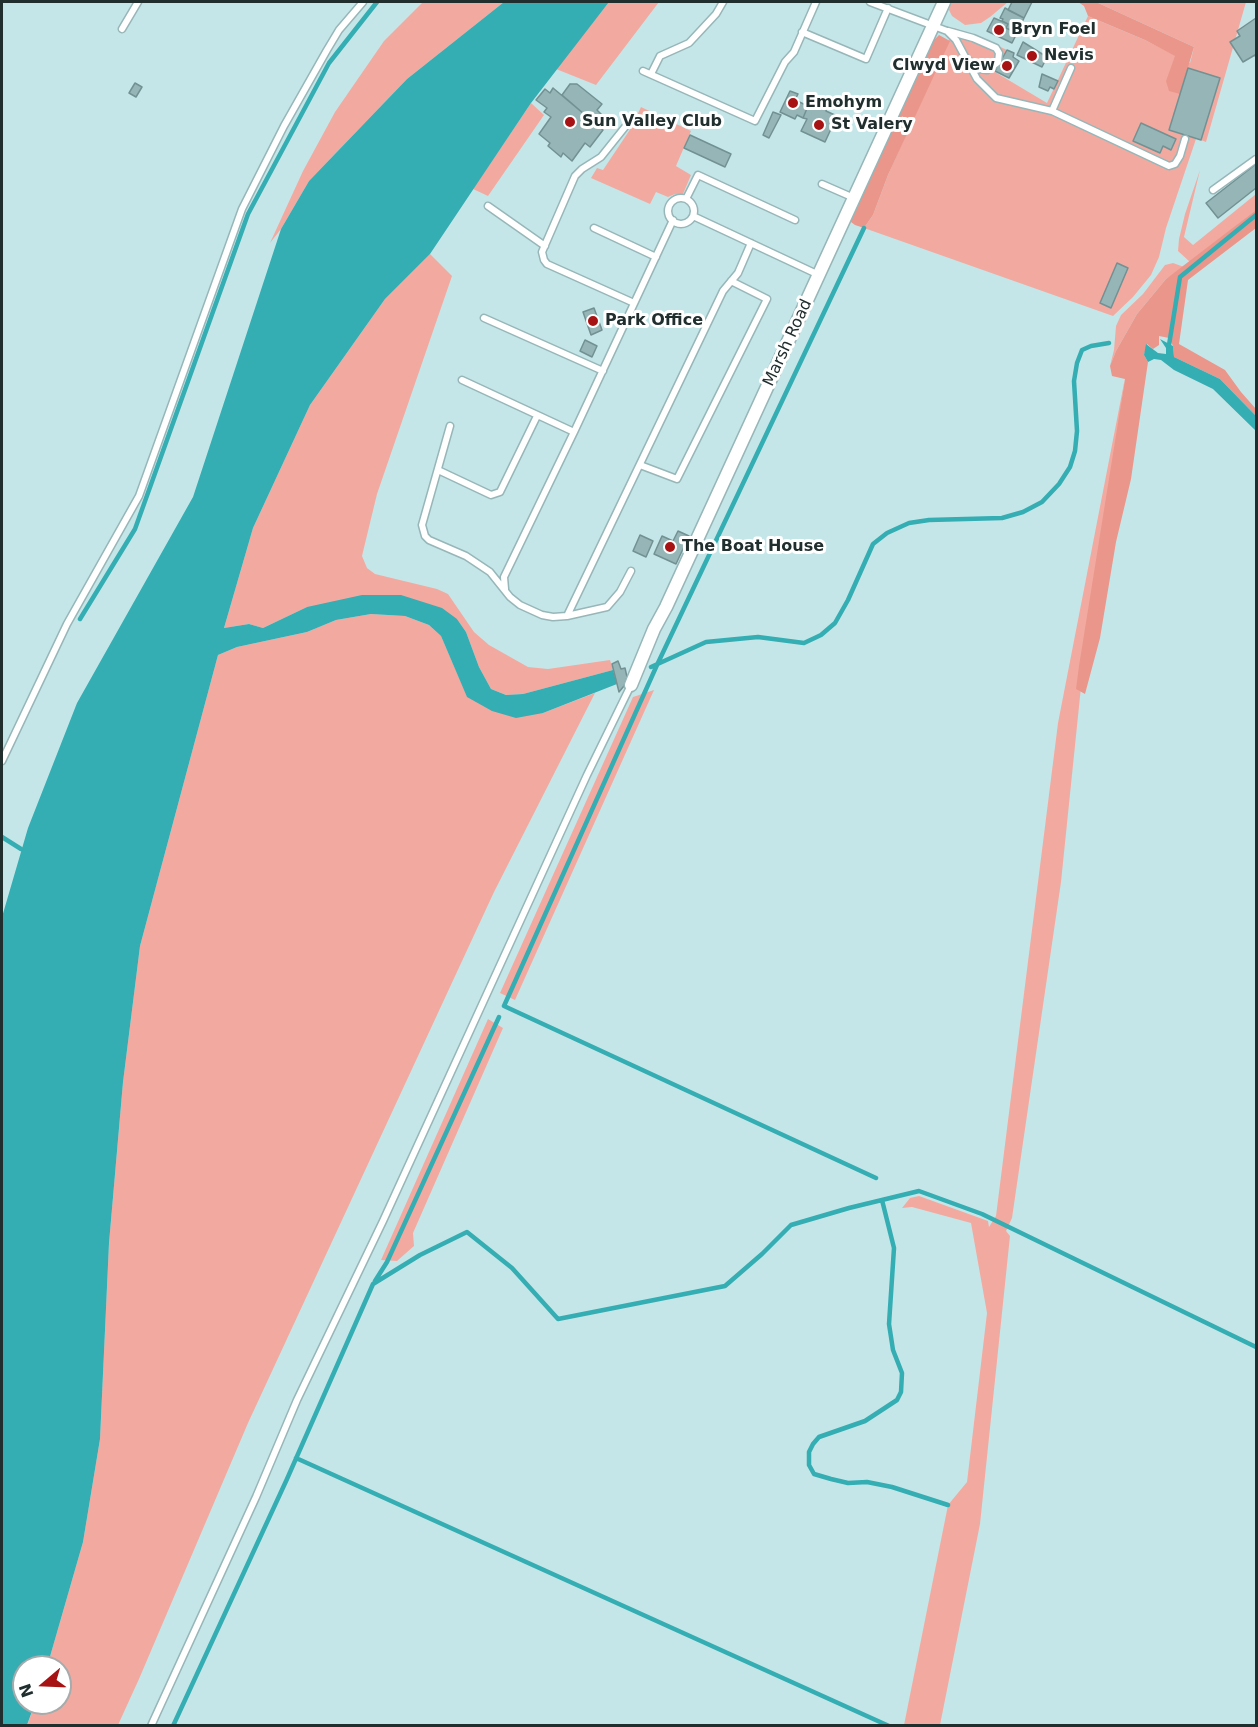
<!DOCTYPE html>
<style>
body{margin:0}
#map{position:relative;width:1258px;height:1727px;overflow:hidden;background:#c5e6e8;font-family:"DejaVu Sans",sans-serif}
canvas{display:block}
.frame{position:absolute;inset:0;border:3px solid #212e2e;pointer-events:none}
.north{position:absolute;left:12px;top:1655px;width:60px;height:60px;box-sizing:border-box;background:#fff;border:2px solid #a6abab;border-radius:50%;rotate:251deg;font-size:16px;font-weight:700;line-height:24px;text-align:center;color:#212e2e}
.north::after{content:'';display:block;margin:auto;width:21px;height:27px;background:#a71314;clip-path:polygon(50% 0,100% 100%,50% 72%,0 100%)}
</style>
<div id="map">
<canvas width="1258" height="1727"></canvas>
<div class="frame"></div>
<div class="north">N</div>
</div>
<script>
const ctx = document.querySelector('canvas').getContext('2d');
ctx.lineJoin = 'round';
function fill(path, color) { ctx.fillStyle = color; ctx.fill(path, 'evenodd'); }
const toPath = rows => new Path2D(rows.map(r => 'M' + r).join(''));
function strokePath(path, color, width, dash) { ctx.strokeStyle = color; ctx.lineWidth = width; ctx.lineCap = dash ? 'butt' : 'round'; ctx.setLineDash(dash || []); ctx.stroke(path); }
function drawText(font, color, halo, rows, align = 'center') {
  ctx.font = font + ' "DejaVu Sans",sans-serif'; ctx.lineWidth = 6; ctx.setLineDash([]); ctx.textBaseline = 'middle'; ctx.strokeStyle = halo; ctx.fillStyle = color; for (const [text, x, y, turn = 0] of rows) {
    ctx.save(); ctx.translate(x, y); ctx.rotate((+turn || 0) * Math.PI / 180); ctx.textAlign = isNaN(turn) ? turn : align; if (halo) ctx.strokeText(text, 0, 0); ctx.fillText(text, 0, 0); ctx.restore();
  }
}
const green = toPath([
 [423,2,504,2,407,79,309,181,281,229,270,243,303,171,335,112,384,41],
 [609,2,659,2,596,85,556,69],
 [951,2,1008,2,990,17,981,23,965,25,952,16,949,10],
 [1096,2,1246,2,1206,142,1201,140,1220,78,1169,130,1196,139,1166,228,1159,257,1151,275,1133,297,1113,316,864,228,873,215,888,175,954,28,979,37,1007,50,995,72,1047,103,1088,16,1145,40,1190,63,1194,47],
 [531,103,544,115,488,196,473,189],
 [641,107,691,131,676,166,691,175,683,194,675,194,668,197,656,192,650,204,591,178,597,168,603,170,631,128],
 [1200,170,1184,237,1193,245,1256,194,1256,210,1190,262,1178,251,1179,239,1185,214],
 [430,254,452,276,377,494,362,556,367,568,375,574,437,589,448,594,474,632,489,645,528,667,548,669,610,660,613,670,523,694,506,695,491,689,479,667,466,632,457,619,307,607,263,628,249,624,224,628,253,528,310,405,385,299],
 [1173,263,1184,267,1166,279,1137,314,1116,351,1110,366,1114,350,1116,326,1121,315,1143,294,1165,265],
 [1125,378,1081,687,1061,882,1012,1218,1006,1231,1010,1236,980,1524,940,1725,904,1725,948,1505,967,1482,987,1313,971,1223,912,1207,902,1208,910,1198,919,1196,988,1221,989,1227,996,1216,1058,723],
 [371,614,405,616,429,625,441,636,467,696,543,713,595,693,494,892,248,1423,139,1679,118,1725,27,1726,35,1703,60,1703,60,1667,47,1667,83,1542,100,1439,109,1243,123,1082,140,946,218,655,237,647,307,632,336,620],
 [654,690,515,1000,500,993,633,697],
 [488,1019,503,1028,413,1233,414,1246,397,1261,381,1260]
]);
const forest = toPath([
 [1078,2,1096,2,1194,47,1180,94,1169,91,1166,81,1175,56,1145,40,1088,16,1084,6],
 [939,35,950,41,888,175,873,215,864,228,855,225,851,222,850,217,927,47],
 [1256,210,1256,228,1188,280,1179,344,1225,370,1241,392,1256,409,1256,416,1220,379,1174,357,1173,346,1169,338,1159,336,1159,345,1153,349,1147,344,1144,355,1148,362,1131,479,1116,542,1100,638,1085,694,1076,689,1079,666,1125,379,1112,376,1110,366,1116,351,1137,314,1166,279]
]);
const water = toPath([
 [504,2,609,2,531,103,430,254,385,299,310,405,253,528,224,628,249,624,263,628,307,607,362,595,401,595,442,608,457,619,466,632,479,667,491,689,506,695,523,694,613,670,617,684,543,713,516,718,492,711,467,697,441,636,429,625,405,616,371,614,336,620,307,632,237,647,218,655,140,946,123,1082,109,1243,100,1439,83,1542,47,1667,24,1667,24,1703,35,1703,27,1725,2,1725,2,917,28,828,77,703,193,497,281,229,309,181,407,79],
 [1160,339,1173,346,1174,357,1220,379,1256,416,1256,431,1213,389,1174,370,1161,360,1154,359,1148,362,1144,355,1146,344,1158,353,1166,354,1166,348]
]);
const stream = toPath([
 [864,228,657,665,504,1006,876,1178],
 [1169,345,1180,277,1256,215],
 [80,619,135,529,248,214,329,63,377,2],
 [651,667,706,642,758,637,804,643,821,635,835,623,848,600,873,544,887,533,909,523,929,520,1002,518,1023,512,1042,502,1059,484,1070,467,1075,451,1077,431,1074,381,1077,363,1082,350,1091,346,1109,343],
 [2,837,21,849],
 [882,1200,894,1248,889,1324,893,1350,902,1373,901,1392,897,1400,865,1421,819,1437,813,1444,809,1452,809,1465,814,1474,831,1479,848,1483,867,1482,892,1487,948,1505],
 [375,1281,387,1262,499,1017],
 [296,1458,889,1726],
 [173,1726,287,1479,373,1284,420,1255,467,1232,512,1268,558,1319,725,1286,762,1254,791,1225,849,1208,919,1191,982,1214,1256,1347]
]);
const building = toPath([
 [1012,2,1032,2,1024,18,1008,10,1012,2],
 [1005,8,1024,18,1017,33,1006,28,1008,24,1002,21,1003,19,1000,18,1005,8],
 [994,18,1008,24,1006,28,1017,33,1012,43,987,31,994,18],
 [1256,18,1256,58,1255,55,1243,62,1230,42,1240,36,1237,31,1256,18],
 [1023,42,1047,57,1042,67,1017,55,1023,42],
 [1007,50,1014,53,1013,57,1019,61,1009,78,995,71,1007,50],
 [1188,68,1220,78,1201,140,1169,130,1188,68],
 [1042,74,1058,81,1054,89,1050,87,1048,91,1039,87,1042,74],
 [135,83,142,87,136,97,129,93,135,83],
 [570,84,577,84,602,104,597,110,605,118,598,126,562,95,570,84],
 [553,88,603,130,590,147,585,143,572,161,563,153,561,157,548,146,550,143,539,134,551,117,544,112,547,108,536,100,545,89,550,93,553,88],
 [790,91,798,94,795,100,808,106,803,118,797,115,795,119,780,112,790,91],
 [818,102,827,107,826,111,837,116,825,142,801,131,807,119,803,118,808,106,814,109,818,102],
 [773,112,781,115,769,138,763,135,773,112],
 [1141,123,1176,139,1171,150,1163,146,1160,153,1133,141,1141,123],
 [690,135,731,154,725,167,684,148,690,135],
 [1256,164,1256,188,1218,218,1206,203,1256,164],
 [1117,263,1128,268,1111,308,1100,303,1117,263],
 [594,308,602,330,591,335,583,312,594,308],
 [585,340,597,346,592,357,580,351,585,340],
 [678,531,689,536,676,564,654,554,662,536,673,541,678,531],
 [640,535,653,541,646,557,633,551,640,535],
 [618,661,621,669,625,668,627,677,624,686,619,692,612,664,618,661]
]);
const lane = toPath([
 [870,2,947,31,956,40,977,79,996,98,1052,111,1169,166,1175,164,1180,156,1185,139],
 [122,29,138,2],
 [948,31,973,38,996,48,999,53,998,62,987,70,979,69,970,61],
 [802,32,866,59,888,8],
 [643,71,755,121,785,62,794,52,816,2],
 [651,74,660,56,689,43,716,14,723,2],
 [1052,111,1071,68],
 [625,127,601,157,582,169,575,176,542,252,544,260,547,264,634,303],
 [822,184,854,198],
 [1213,190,1256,159],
 '668 211a13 13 0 1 1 26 0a13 13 0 1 1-26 0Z',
 [686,199,698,175,795,220],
 [488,206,545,246],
 [693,216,819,275],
 [594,228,656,257],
 [484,318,603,371],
 [462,380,574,432,504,577,505,589],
 [450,426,422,525,425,536,429,540,466,556,490,572,510,597,520,605,542,615,553,617,567,616,723,291,738,273,751,243],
 [574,432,673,220],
 [640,465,677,479,767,299,731,281],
 [438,470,491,495,500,492,537,416],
 [567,616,607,607,620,592,631,571],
 [2,761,67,624,139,496,242,209,284,126,327,50,339,30,363,2],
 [151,1726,256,1497,297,1400,383,1221,587,775,631,685]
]);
const street = toPath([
 [631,685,654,629,666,607,944,2]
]);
const markers = [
 [999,30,6,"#a71314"],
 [1032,56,6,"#a71314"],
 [1007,66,6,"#a71314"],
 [793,103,6,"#a71314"],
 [570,122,6,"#a71314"],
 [819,125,6,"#a71314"],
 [593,321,6,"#a71314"],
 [670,547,6,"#a71314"]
];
const poiNames = [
 ["Bryn Foel",1011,30],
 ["Nevis",1044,56],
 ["Clwyd View",995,66,"right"],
 ["Emohym",805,103],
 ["Sun Valley Club",582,122],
 ["St Valery",831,125],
 ["Park Office",605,321],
 ["The Boat House",682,547]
];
const streetNames = [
 ["Marsh Road",788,343,-65]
];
fill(green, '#f2aaa0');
fill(forest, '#ea968b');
fill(water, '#34adb3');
strokePath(stream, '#34adb3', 4.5);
fill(building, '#96b5b7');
strokePath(building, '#729193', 1.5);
strokePath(lane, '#97b6b8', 9);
strokePath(street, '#97b6b8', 15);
strokePath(lane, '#fff', 6);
strokePath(street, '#fff', 12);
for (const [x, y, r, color] of markers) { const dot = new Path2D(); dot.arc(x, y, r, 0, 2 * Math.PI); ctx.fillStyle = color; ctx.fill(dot); strokePath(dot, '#fff', 2); }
drawText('bold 16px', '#212e2e', '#fff', poiNames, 'left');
drawText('16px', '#212e2e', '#fff', streetNames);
</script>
